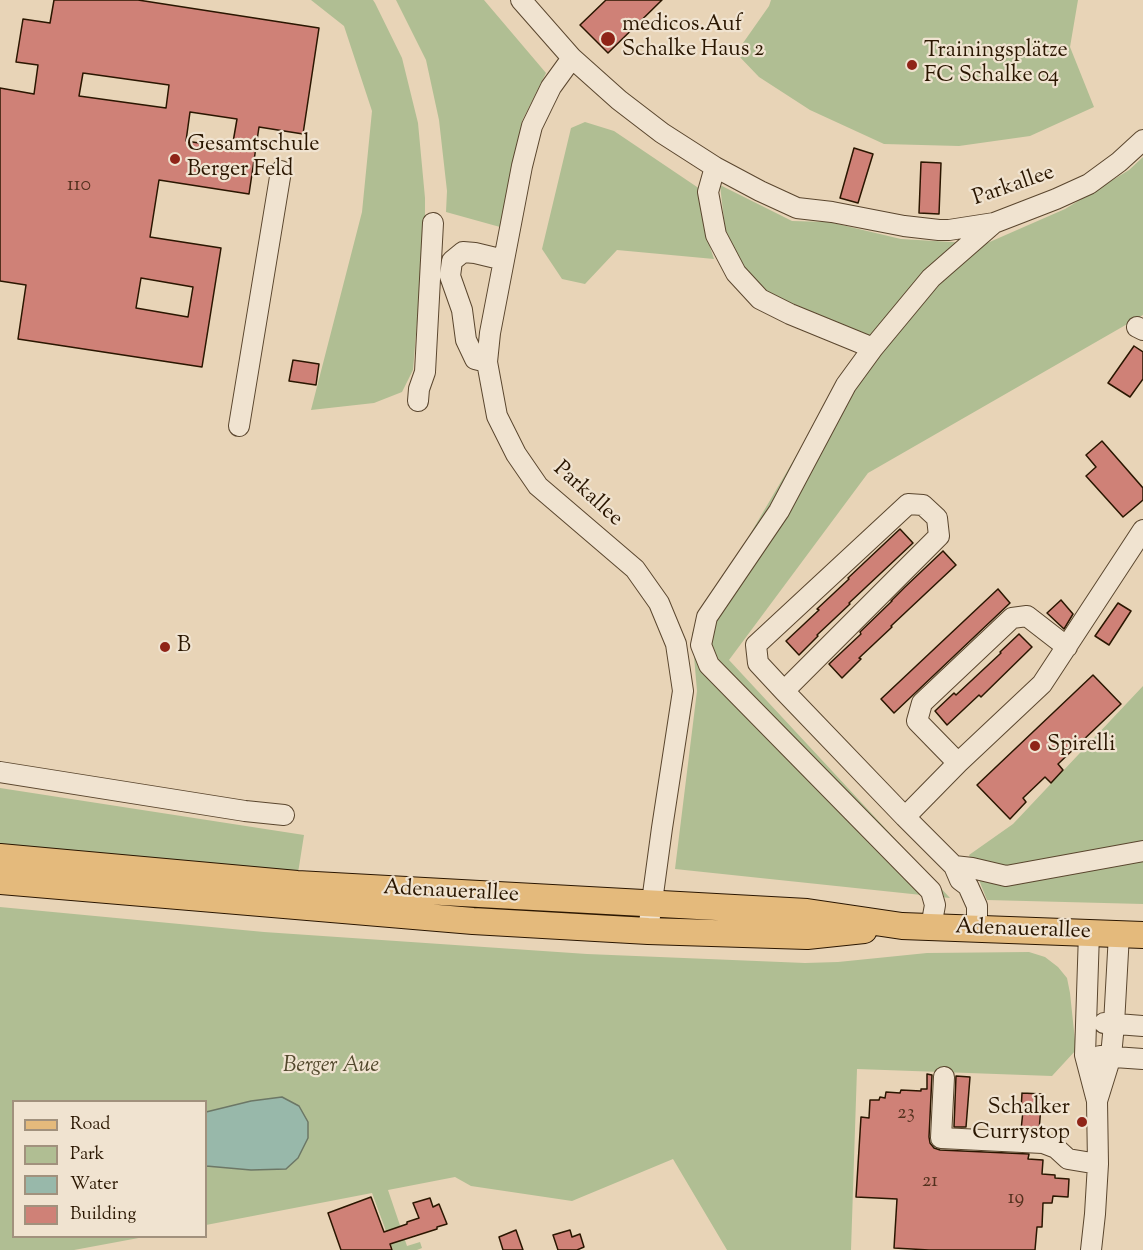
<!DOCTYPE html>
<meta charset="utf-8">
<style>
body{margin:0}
#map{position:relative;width:1143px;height:1250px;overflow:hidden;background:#e8d4b7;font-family:"Sorts Mill Goudy",serif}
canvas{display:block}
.legend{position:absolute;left:12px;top:1100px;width:195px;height:138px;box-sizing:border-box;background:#f0e3d0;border:2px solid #a1917d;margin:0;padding:8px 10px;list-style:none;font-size:18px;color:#2a1600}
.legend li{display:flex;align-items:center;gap:12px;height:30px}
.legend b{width:30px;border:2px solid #a1917d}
</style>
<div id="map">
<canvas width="1143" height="1250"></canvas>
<ul class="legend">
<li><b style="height:8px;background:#e4ba7c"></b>Road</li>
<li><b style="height:16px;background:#b0be93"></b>Park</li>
<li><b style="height:16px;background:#98b8aa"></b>Water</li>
<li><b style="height:16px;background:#cf8177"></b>Building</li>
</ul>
</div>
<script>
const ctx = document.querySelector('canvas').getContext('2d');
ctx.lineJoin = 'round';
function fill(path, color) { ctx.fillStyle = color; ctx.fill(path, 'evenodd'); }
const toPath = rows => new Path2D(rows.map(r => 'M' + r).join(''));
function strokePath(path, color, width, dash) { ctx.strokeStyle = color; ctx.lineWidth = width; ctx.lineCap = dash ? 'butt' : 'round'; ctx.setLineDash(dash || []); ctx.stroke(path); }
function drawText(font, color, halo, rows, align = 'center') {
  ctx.font = font + ' "Sorts Mill Goudy",serif'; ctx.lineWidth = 4.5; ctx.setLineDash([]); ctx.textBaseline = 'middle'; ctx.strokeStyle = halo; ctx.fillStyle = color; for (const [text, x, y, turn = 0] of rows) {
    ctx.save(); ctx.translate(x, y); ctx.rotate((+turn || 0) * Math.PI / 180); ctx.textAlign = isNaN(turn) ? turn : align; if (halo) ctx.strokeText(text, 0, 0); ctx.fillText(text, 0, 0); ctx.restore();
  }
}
const green = toPath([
 [311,0,373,0,375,3,402,58,418,123,425,198,425,225,413,370,402,392,374,403,311,410,362,212,372,111,344,26],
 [396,0,484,0,546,73,522,121,500,227,446,212,447,191,439,120,426,60],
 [771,0,1078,0,1070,47,1094,107,1030,136,959,146,884,144,810,110,759,77,736,53,769,6],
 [585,122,614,131,700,189,704,229,714,259,617,250,585,284,562,279,542,249,571,128],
 [1143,157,1143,315,868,473,729,660,950,898,675,869,697,691,692,633,866,337,781,302,759,289,740,261,725,229,720,185,792,221,829,222,901,239,985,244,1065,209,1129,170],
 [1143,686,1143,904,987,900,969,855,1013,824],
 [0,788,304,835,298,873,0,844],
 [0,907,264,932,587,954,805,963,838,962,927,953,1029,952,1045,957,1058,967,1067,978,1070,993,1076,1050,1052,1076,857,1069,851,1250,727,1250,673,1159,572,1201,471,1186,455,1177,388,1190,407,1246,420,1242,422,1248,417,1250,393,1250,372,1193,206,1225,206,1102,14,1102,14,1236,144,1237,74,1250,0,1250]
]);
const water = toPath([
 [282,1097,299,1106,308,1122,308,1138,298,1158,286,1169,251,1170,206,1166,206,1112,251,1101,282,1097]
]);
const building = toPath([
 [54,0,138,0,319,28,303,134,259,127,249,194,159,180,150,237,221,248,202,367,18,339,26,285,0,281,0,88,34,94,38,65,16,62,23,19,50,23,54,0],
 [83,73,169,85,166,108,79,96,83,73],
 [190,112,237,119,232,148,186,141,190,112],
 [141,278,193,287,188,317,136,308,141,278],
 [606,0,662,0,608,53,580,25,606,0],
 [854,148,873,154,858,203,840,198,854,148],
 [921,162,941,163,939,214,919,213,921,162],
 [1134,346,1143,352,1143,379,1130,397,1108,383,1134,346],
 [293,360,319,364,316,385,289,381,293,360],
 [1102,441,1143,488,1143,500,1123,517,1086,476,1096,467,1086,455,1102,441],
 [900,529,913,543,849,603,850,604,817,635,818,636,799,655,786,641,819,610,817,609,849,579,848,578,900,529],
 [943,551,956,565,891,626,892,627,859,658,861,659,842,678,829,664,861,634,860,632,892,601,891,601,905,587,943,551],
 [998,589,1010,603,894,713,881,699,998,589],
 [1061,600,1073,614,1064,629,1047,613,1061,600],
 [1118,603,1131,611,1109,645,1095,636,1118,603],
 [1019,634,1032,647,981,697,979,695,947,725,935,711,954,693,956,695,1001,653,1000,652,1019,634],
 [1093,675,1121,704,1058,764,1063,770,1051,783,1045,777,1023,798,1026,802,1010,819,977,785,1093,675],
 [927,1074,932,1075,929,1137,930,1143,934,1148,940,1150,1029,1154,1028,1159,1043,1160,1042,1174,1055,1175,1055,1178,1069,1179,1068,1197,1053,1196,1052,1203,1043,1203,1042,1227,1037,1227,1035,1250,929,1250,894,1248,897,1199,856,1197,861,1117,869,1118,870,1100,879,1100,880,1097,885,1098,886,1092,900,1093,901,1090,921,1091,921,1089,927,1089,927,1074],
 [956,1076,970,1077,966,1127,954,1127,956,1076],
 [1022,1093,1042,1094,1039,1131,1021,1130,1023,1111,1021,1111,1022,1093],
 [371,1197,384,1232,407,1224,407,1222,419,1218,413,1203,430,1198,433,1207,439,1204,447,1224,437,1227,437,1229,390,1244,392,1250,341,1250,328,1213,371,1197],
 [516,1230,523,1250,503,1250,499,1237,516,1230],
 [570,1230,572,1237,580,1234,584,1247,577,1250,558,1250,553,1235,570,1230]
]);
const minor = toPath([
 [521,0,572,58,619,100,662,133,715,167,760,191,797,208,832,212,904,226,939,230,949,230,994,223,1056,199,1089,184,1119,162,1143,140],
 [572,58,551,87,532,126,522,166,490,333,487,362,497,416,516,454,538,486,635,569,659,603,676,644,683,691,662,828,648,931],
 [715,167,708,192,716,235,736,273,760,299,790,314,873,348],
 [1137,327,1143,330],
 [487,362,475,359,466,340,462,310,450,276,452,261,463,252,475,253,504,260],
 [418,401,419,389,425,372,433,223],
 [239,426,281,171],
 [784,691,939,536,937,518,923,505,908,504,756,645,758,663,784,691,905,817],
 [958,763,917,721,922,703,1012,618,1027,616,1067,647],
 [0,772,245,811,284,815],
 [954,866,972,868,1006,876,1143,851],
 [931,927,935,905,931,891,709,665,701,645,707,617,779,511,846,385,873,348,931,278,994,223],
 [977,929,977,906,968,886,960,880,954,866,905,817,958,763,1042,684,1143,530],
 [1089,933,1085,1055,1097,1101,1098,1164,1095,1214,1091,1250],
 [1104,1023,1143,1026],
 [1100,1056,1143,1059],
 [944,1077,941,1138,1043,1143,1056,1148,1068,1159,1098,1164],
 [1097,1101,1111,1056,1114,1024,1119,934]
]);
const major = toPath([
 [0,857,297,884,807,912,902,926,1143,935],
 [0,881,473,921,648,931,807,936,864,930]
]);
const markers = [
 [608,39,8,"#8f2418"],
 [912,65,6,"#8f2418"],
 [175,159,6,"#8f2418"],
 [165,647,6,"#8f2418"],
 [1035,746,6,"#8f2418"],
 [1082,1122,6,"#8f2418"]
];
const numberNames = [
 ["110",79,187],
 ["23",906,1115],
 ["21",930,1183],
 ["19",1016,1200]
];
const poiNames = [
 ["medicos.Auf",622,26],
 ["Schalke Haus 2",622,51],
 ["Trainingsplätze",924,52],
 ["FC Schalke 04",924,77],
 ["Gesamtschule",187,146],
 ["Berger Feld",187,171],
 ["B",177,647],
 ["Spirelli",1047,746],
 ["Schalker",1070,1109,"right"],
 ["Currystop",1070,1134,"right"]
];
const streetNames = [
 ["Parkallee",1014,187,-19],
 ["Parkallee",587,495,42],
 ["Adenauerallee",451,893,3],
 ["Adenauerallee",1023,931,2]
];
const parkNames = [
 ["Berger Aue",331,1067]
];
fill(green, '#b0be93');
fill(water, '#98b8aa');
strokePath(water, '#6c7766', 1.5);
fill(building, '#cf8177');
strokePath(building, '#2a1600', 1.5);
strokePath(minor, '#5a462e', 22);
strokePath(major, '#2a1600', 28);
strokePath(minor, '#f0e3d0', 20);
strokePath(major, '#e4ba7c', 26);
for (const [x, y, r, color] of markers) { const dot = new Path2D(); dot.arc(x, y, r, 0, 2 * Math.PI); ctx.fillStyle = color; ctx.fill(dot); strokePath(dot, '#f0e3d0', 2); }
drawText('20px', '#53311e', null, numberNames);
drawText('22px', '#2a1600', '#f0e3d0', poiNames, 'left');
drawText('22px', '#2a1600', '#f0e3d0', streetNames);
drawText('italic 22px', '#52482c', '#f0e3d0', parkNames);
</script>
